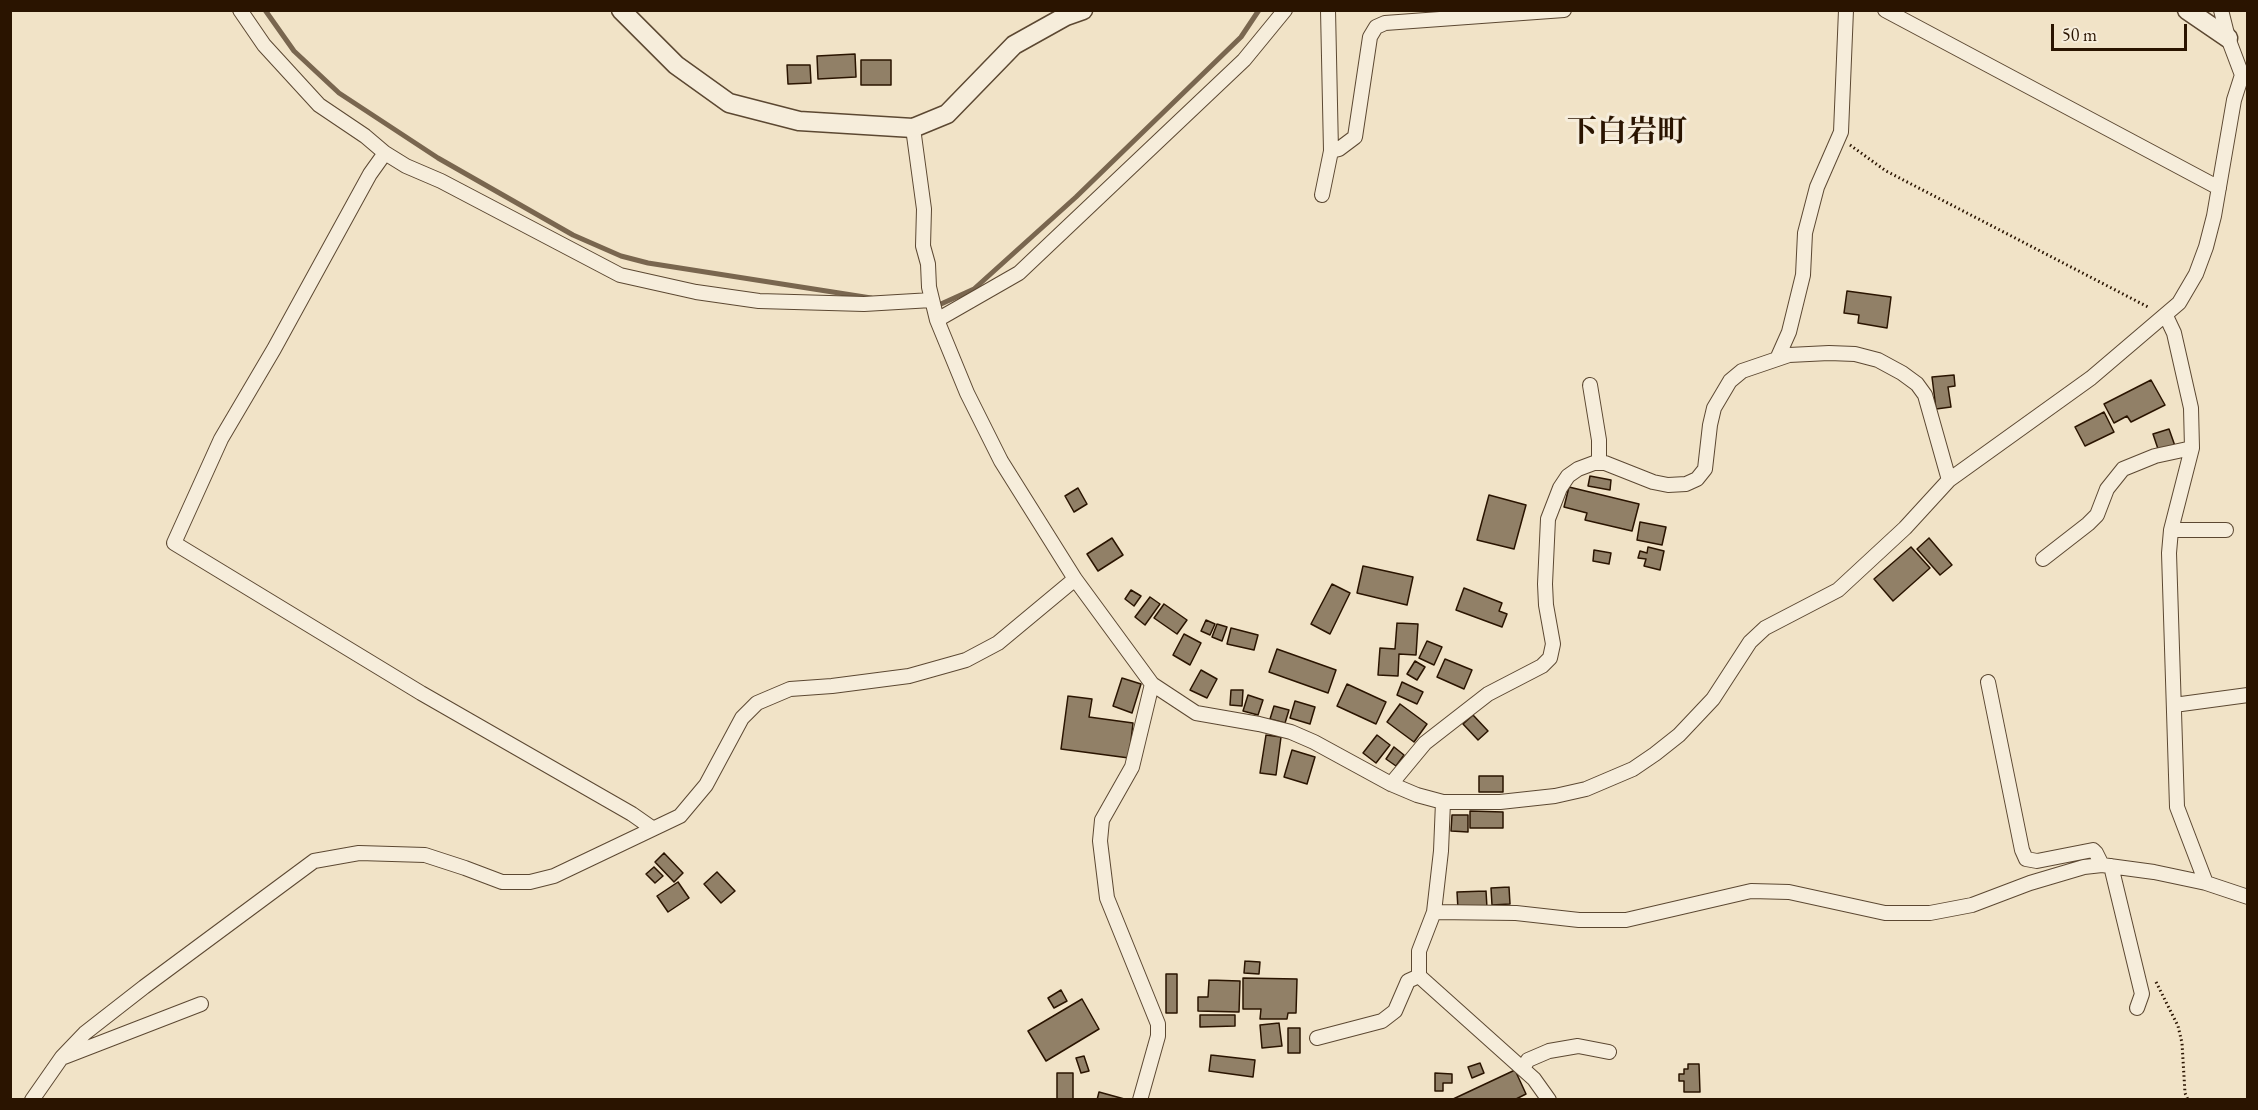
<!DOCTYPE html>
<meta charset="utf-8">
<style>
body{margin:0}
#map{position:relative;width:2258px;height:1110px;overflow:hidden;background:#f1e3c7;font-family:"EB Garamond",serif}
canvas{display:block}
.frame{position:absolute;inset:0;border:12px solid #2a1400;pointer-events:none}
.scale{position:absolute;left:2051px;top:24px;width:136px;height:27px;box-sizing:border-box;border:3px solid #2a1400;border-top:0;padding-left:8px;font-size:18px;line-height:21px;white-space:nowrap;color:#2a1400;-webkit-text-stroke:4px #f6eddb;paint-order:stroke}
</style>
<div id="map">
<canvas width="2258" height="1110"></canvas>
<div class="frame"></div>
<div class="scale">50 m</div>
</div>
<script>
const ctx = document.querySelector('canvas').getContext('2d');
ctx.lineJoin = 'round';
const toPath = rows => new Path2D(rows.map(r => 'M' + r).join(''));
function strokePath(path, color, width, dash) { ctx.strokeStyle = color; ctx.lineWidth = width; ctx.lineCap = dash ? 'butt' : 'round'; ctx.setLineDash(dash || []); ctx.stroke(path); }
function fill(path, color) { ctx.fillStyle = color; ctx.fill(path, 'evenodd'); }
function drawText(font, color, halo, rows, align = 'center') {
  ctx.font = font + ' "EB Garamond","Noto Serif JP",serif'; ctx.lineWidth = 6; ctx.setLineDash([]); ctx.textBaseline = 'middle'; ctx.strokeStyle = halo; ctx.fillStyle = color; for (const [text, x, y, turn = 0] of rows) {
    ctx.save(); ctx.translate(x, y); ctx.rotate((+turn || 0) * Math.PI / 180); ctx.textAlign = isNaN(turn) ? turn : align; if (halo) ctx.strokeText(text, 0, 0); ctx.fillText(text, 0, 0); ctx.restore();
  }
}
const stream = toPath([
 [265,10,294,51,339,93,438,158,573,235,621,256,648,263,871,298],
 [934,304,941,304,974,289,1076,197,1241,37,1259,10]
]);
const building = toPath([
 [855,54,856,77,818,79,817,56,855,54],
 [861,60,891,60,891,85,861,85,861,60],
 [787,65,810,65,811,83,788,84,787,65],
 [1847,291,1891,297,1887,328,1858,323,1859,315,1844,313,1847,291],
 [1954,375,1955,386,1948,387,1951,407,1936,409,1932,377,1954,375],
 [2151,380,2165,405,2131,422,2127,416,2114,423,2104,404,2151,380],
 [2104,412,2114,432,2085,446,2075,427,2104,412],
 [2169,429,2175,446,2159,452,2153,434,2169,429],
 [1590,476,1611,480,1610,490,1588,486,1590,476],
 [1569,487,1639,504,1632,531,1585,520,1587,513,1564,507,1569,487],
 [1078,488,1087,504,1074,512,1065,496,1078,488],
 [1489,495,1526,505,1514,549,1477,540,1489,495],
 [1640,522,1666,527,1662,545,1637,540,1640,522],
 [1112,538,1123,555,1098,571,1087,554,1112,538],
 [1929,538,1952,565,1940,575,1917,549,1929,538],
 [1648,547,1664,551,1660,570,1644,566,1646,559,1638,558,1640,551,1647,553,1648,547],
 [1911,547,1930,568,1893,601,1874,579,1911,547],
 [1594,550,1611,553,1609,564,1593,561,1594,550],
 [1363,566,1413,577,1407,605,1357,593,1363,566],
 [1332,584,1350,593,1330,634,1311,624,1332,584],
 [1464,588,1502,603,1499,611,1507,614,1502,627,1456,610,1464,588],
 [1131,590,1141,596,1134,606,1125,599,1131,590],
 [1150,597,1160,604,1145,625,1135,617,1150,597],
 [1164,604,1187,620,1177,634,1154,618,1164,604],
 [1206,620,1215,624,1210,635,1201,631,1206,620],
 [1397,623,1418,624,1416,655,1399,654,1398,676,1378,675,1380,648,1395,649,1397,623],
 [1217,624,1227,627,1222,641,1212,637,1217,624],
 [1231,628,1258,635,1254,650,1227,644,1231,628],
 [1184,634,1201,643,1190,665,1173,655,1184,634],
 [1427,641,1442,647,1434,665,1419,658,1427,641],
 [1277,649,1336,670,1328,693,1269,672,1277,649],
 [1445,659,1472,670,1464,689,1437,677,1445,659],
 [1415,661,1425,667,1417,680,1407,674,1415,661],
 [1201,670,1217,679,1207,698,1190,690,1201,670],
 [1122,678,1141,684,1132,713,1113,706,1122,678],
 [1402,682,1423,692,1417,704,1397,695,1402,682],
 [1347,684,1386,702,1376,724,1337,706,1347,684],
 [1231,690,1243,690,1242,706,1230,705,1231,690],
 [1248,695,1263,700,1258,715,1243,711,1248,695],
 [1068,696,1092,699,1089,717,1133,723,1129,758,1061,749,1068,696],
 [1295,701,1315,707,1310,724,1290,718,1295,701],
 [1400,704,1427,724,1414,742,1387,722,1400,704],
 [1274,706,1289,710,1285,723,1270,719,1274,706],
 [1473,715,1488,731,1478,740,1463,724,1473,715],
 [1266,735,1281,737,1276,775,1260,773,1266,735],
 [1377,735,1390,745,1376,763,1363,753,1377,735],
 [1394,747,1404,755,1396,766,1386,759,1394,747],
 [1292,750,1315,757,1307,784,1284,777,1292,750],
 [1479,776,1503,776,1503,792,1479,792,1479,776],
 [1470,811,1503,812,1503,828,1470,828,1470,811],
 [1452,815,1468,815,1468,832,1451,831,1452,815],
 [664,853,683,873,674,882,655,862,664,853],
 [654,867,663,876,655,883,646,874,654,867],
 [717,872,735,891,721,903,704,884,717,872],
 [678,882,689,898,668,912,657,896,678,882],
 [1509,887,1510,904,1492,905,1491,888,1509,887],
 [1486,891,1487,908,1458,909,1457,892,1486,891],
 [1245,961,1260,962,1259,974,1244,973,1245,961],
 [1166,974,1177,974,1177,1013,1166,1013,1166,974],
 [1243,978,1297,979,1296,1013,1288,1013,1287,1019,1260,1019,1261,1009,1243,1009,1243,978],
 [1209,980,1240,981,1239,1012,1198,1011,1198,997,1208,997,1209,980],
 [1061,990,1067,1001,1054,1008,1048,998,1061,990],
 [1082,999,1099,1029,1046,1061,1028,1031,1082,999],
 [1200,1015,1235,1015,1235,1026,1200,1027,1200,1015],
 [1279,1023,1282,1046,1262,1048,1260,1025,1279,1023],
 [1288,1028,1300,1028,1300,1053,1288,1053,1288,1028],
 [1211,1055,1255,1060,1253,1077,1209,1071,1211,1055],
 [1084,1056,1089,1071,1081,1073,1076,1058,1084,1056],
 [1480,1063,1484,1073,1472,1078,1468,1067,1480,1063],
 [1688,1064,1699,1064,1700,1092,1684,1092,1684,1081,1679,1081,1679,1074,1684,1074,1684,1069,1688,1069,1688,1064],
 [1515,1070,1526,1094,1514,1100,1451,1100,1515,1070],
 [1057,1073,1073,1073,1073,1100,1057,1100,1057,1073],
 [1435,1073,1452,1074,1452,1083,1443,1083,1443,1091,1435,1091,1435,1073],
 [1099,1092,1128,1100,1097,1100,1099,1092]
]);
const path = toPath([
 [1850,145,1886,171,2150,308],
 [2156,982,2178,1026,2182,1043,2185,1093,2188,1100]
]);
const minor = toPath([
 [240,10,264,45,319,105,365,136,385,153,406,166,441,181,620,275,696,292,759,301,864,304,932,300],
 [1885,10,2219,188],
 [913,128,924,209,923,246,928,264,929,287,937,320,967,393,1001,461,1075,579,1152,684,1196,713,1259,724,1291,732,1314,742,1391,784,1417,795,1443,802,1500,802,1555,796,1586,789,1633,769,1655,754,1679,735,1713,699,1750,642,1765,628,1838,590,1905,528,1949,480,2091,378,2179,303,2196,274,2206,247,2214,216,2234,100,2242,75,2228,38,2221,10],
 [1331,151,1339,149,1355,137,1370,37,1376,27,1385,23,1564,10],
 [385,153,370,174,274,349,221,439,174,543,421,693,632,814,652,828],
 [1322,195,1331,151,1328,10],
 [2166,316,2174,333,2191,408,2192,448,2171,530,2169,553,2177,807,2206,883],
 [937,320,1019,273,1244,60,1285,10],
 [1777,359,1789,332,1803,275,1805,233,1817,187,1841,132,1846,10],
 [1590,385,1599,440,1599,463],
 [2171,530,2226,530],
 [2043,559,2088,524,2097,515,2107,489,2123,469,2155,456,2192,448],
 [1988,682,2022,850,2026,859,2037,861,2093,850,2096,853,2102,865],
 [2174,705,2248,695],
 [1391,784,1425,743,1488,694,1542,666,1550,658,1553,644,1546,605,1545,584,1548,519,1560,488,1568,476,1578,469,1594,463,1605,463,1653,482,1668,485,1686,484,1697,479,1705,469,1710,425,1714,408,1730,381,1742,371,1789,355,1829,353,1855,354,1878,360,1902,373,1917,384,1925,395,1949,480],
 [1443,802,1441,851,1434,912,1419,951,1419,976,1534,1079,1549,1100],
 [2111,866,2142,994,2137,1008],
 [1434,912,1516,913,1579,920,1626,920,1751,891,1789,892,1885,913,1930,913,1972,905,2030,883,2084,867,2102,865,2154,872,2206,883,2248,897],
 [1317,1038,1382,1021,1395,1011,1408,981,1419,976],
 [64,1057,201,1004],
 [1523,1068,1528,1060,1549,1051,1578,1046,1609,1052],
 [32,1100,62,1057,85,1033,144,987,314,861,359,853,425,855,465,868,502,882,530,882,554,876,680,816,706,785,742,718,757,703,790,689,832,686,909,676,966,660,998,643,1075,579],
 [1140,1100,1158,1036,1158,1024,1107,898,1100,841,1102,820,1132,767,1152,684]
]);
const tertiary = toPath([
 [621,10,676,65,729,103,799,121,913,128,947,114,1014,45,1066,16,1083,10],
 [2187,10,2228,38]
]);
const quarterNames = [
 ["下白岩町",1627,133]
];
strokePath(stream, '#79664f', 5);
fill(building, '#918067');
strokePath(building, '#2a1400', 1.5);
strokePath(minor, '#5c4832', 16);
strokePath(tertiary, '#5c4832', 21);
strokePath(path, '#2a1400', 3, [1.5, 3]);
strokePath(minor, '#f6eddb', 14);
strokePath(tertiary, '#f6eddb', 18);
drawText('bold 30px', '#2a1400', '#f6eddb', quarterNames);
</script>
